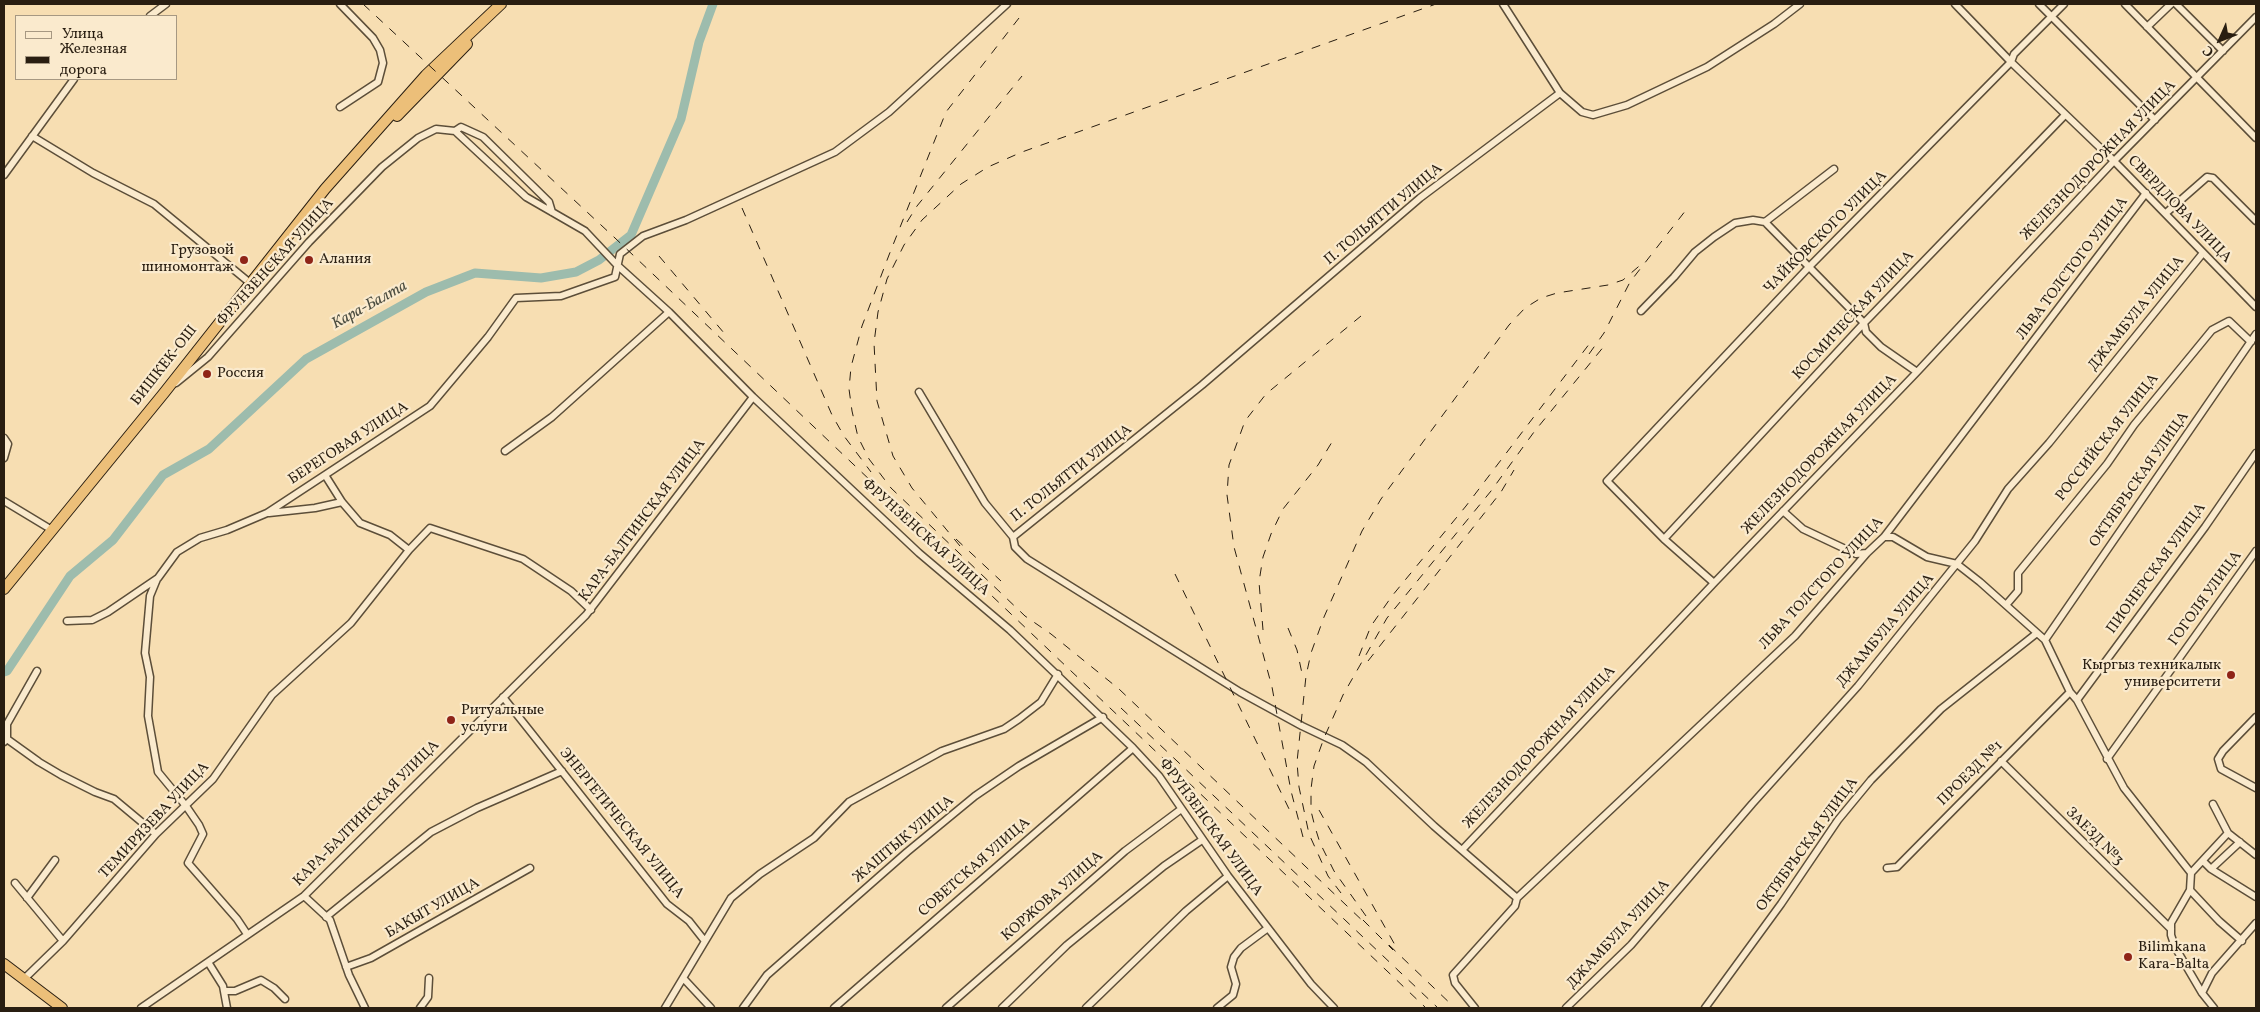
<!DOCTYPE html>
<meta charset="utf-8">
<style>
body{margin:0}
#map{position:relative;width:2260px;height:1012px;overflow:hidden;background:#f7deb2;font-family:Vollkorn,serif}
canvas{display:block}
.frame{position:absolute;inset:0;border:5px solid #291e11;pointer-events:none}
.legend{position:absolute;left:15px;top:15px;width:162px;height:65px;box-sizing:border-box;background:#faeacd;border:1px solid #a69882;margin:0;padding:6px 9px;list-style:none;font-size:15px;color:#291e11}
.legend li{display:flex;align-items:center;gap:10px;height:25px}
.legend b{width:25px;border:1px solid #a69882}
.north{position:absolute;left:2195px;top:15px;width:50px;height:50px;-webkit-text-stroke:4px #faeacd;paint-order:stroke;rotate:226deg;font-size:14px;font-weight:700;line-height:20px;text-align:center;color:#291e11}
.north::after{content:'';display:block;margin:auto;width:18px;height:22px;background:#291e11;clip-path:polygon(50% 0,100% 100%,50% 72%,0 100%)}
</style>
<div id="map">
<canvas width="2260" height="1012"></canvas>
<div class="frame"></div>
<ul class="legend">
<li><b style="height:6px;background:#faeacd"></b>Улица</li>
<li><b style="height:6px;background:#291e11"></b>Железная дорога</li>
</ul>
<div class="north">С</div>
</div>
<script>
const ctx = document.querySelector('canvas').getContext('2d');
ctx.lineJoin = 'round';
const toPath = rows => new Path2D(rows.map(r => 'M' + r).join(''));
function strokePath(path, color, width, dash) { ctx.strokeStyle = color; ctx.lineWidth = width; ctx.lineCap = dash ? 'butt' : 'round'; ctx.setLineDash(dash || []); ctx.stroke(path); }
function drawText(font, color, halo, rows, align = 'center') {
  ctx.font = font + ' Vollkorn,serif'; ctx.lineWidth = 4.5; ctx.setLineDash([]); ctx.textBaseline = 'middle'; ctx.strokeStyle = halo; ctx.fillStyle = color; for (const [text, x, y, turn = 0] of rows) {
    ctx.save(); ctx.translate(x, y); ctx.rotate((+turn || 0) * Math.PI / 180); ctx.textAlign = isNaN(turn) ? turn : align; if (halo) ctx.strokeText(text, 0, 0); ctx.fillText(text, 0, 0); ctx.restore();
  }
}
const river = toPath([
 [4,672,7,671,70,576,113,540,163,475,209,449,306,359,426,292,475,273,541,278,576,272,599,260,631,235,681,119,699,42,713,4]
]);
const minor = toPath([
 [340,4,373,38,380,50,383,63,378,82,340,107],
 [1503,4,1560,93],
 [1955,4,2011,62,2114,161,2256,307],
 [2039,4,2155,120],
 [2125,4,2256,138],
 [2176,4,2223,51],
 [150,16,166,4],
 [2147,27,2171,4],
 [455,131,526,197,585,231,617,265,669,312,753,397,919,553,1010,630,1133,748,1159,776,1228,876,1311,984,1334,1008],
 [32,136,93,173,154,204,250,283],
 [4,175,74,79],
 [2166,213,2207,177,2213,178,2256,221],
 [1765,222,1864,323,1866,332,1881,347,1917,372],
 [1641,311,1674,277,1695,252,1714,237,1735,223,1753,220,1765,222,1834,169],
 [176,383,208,357,309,242,382,167,418,138,436,129,455,131,461,127,483,137,549,202,552,212],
 [919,392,985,503,1013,537,1015,547,1027,559,1240,692,1302,726,1342,745,1366,762,1434,826,1517,898],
 [4,438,8,444,4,458],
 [505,451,552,417,669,312],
 [325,475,342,502,360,523,390,535,409,550],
 [4,501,52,530],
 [1783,511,1803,529,1856,554,1867,553],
 [269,513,315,508,342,502],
 [1013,537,1202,385,1420,198,1560,93,1582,112,1593,115,1627,105,1707,67,1774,24,1800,4],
 [1884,537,1893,537,1927,557,1957,564,1980,582,2045,640,2070,692,2077,700,2124,788,2191,873,2190,890,2171,923,2171,935,2175,947,2202,993,2214,1008],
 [1664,539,1864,323,2065,115],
 [157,579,150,596,145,653,150,677,148,716,158,772,186,806,199,825,203,834,188,863,237,919,247,934],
 [1714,583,1664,539,1607,481,1808,268,2011,62,2014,54,2064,4],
 [2006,605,2018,591,2018,573,2107,464,2134,425,2212,330,2229,321,2251,342],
 [67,621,92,620,108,612,158,578,177,552,200,538,227,530,267,513,430,406,488,337,516,298,561,296,615,277,620,254,643,236,686,220,835,152,889,112,1007,4],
 [2045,640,2256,334],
 [503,697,667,904,689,921,704,940],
 [2077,700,2205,527,2256,453],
 [2256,717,2223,751,2218,759,2221,769,2256,788],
 [7,739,39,762,61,775,95,792,114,799,156,834],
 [4,742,7,739,7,724,37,671],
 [2107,759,2256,551],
 [2001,761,2171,929],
 [2213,804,2228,833,2256,855],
 [1462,850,1714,583,1917,372,2114,161,2256,17],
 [2204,862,2211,869,2256,897],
 [1887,868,1897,867,2070,692],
 [2211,869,2240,842],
 [2191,873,2228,833],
 [15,883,63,941],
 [2190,890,2219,921,2242,941],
 [304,896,330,920,349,975,365,1008],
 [27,898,55,860],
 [326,917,431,832,477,808,562,771],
 [208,962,223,986,227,1008],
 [346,967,371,958,530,868],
 [24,979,63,941,156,834,213,779,272,695,351,623,409,550,430,528,523,559,571,591,591,610],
 [684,979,711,1008],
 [225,991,235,991,261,980,274,988,285,999],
 [2202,993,2212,973,2256,923],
 [141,1008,304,896,586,615,753,397],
 [420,1008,428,997,429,978],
 [665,1008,731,898,760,874,814,838,849,802,942,751,1004,729,1019,719,1041,702,1058,674],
 [743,1008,767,975,907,852,975,796,1019,766,1103,717],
 [834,1008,1133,748],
 [946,1008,1125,851,1180,810],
 [1002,1008,1067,945,1164,866,1202,840],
 [1086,1008,1186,911,1228,876],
 [1217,1008,1233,995,1236,984,1231,967,1234,957,1241,948,1268,928],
 [1475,1008,1455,983,1453,975,1515,906,1517,898,1795,636,1867,553,1884,537,2146,193],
 [1566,1008,1631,945,1752,804,1858,686,1975,541,2008,489,2049,443,2203,253],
 [1705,1008,1781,904,1838,820,1871,780,1941,709,2037,633]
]);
const highway = toPath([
 [397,116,467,44],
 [4,589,164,393,325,189,426,75,501,4],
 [4,964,62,1008]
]);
const rail = toPath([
 [363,4,615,238,1426,1008],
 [1019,18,946,112,889,255,862,326,851,367,849,389,852,411,858,437,869,459,891,488,1025,616,1051,634,1119,689,1367,925],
 [742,208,832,415,844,436,871,472],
 [907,222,917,206,1022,76],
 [659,256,724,333],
 [1589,354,1604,333,1630,282,1686,210],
 [956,539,1001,581],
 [960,546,912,488,893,456,877,401,874,343,878,312,887,279,904,245,922,220,961,184,988,167,1022,152,1436,4],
 [1175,574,1291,813],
 [1288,628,1297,650,1303,678],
 [1263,630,1259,582,1263,557,1271,534,1283,509,1318,465,1332,442],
 [1359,656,1371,626,1392,596,1466,506,1590,343],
 [1368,661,1501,492,1514,470],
 [1121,708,1438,1008],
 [1319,810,1395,945],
 [1303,837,1291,791,1272,687,1234,547,1227,495,1229,465,1245,421,1266,394,1361,316],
 [1341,893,1328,876,1309,834,1299,787,1297,762,1306,676,1311,653,1324,617,1362,531,1381,499,1509,325,1525,308,1541,298,1557,293,1608,285,1623,280,1645,261],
 [1366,916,1334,871,1320,843,1315,827,1311,811,1311,789,1314,766,1324,738,1343,695,1387,618,1491,491,1534,432,1605,345],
 [1363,920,1393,950],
 [1389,945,1455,1008]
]);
const markers = [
 [244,260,5,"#8f2418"],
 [309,260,5,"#8f2418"],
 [207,374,5,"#8f2418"],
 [2231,675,5,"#8f2418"],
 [451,720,5,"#8f2418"],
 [2128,957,5,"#8f2418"]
];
const streetNames = [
 ["ЖЕЛЕЗНОДОРОЖНАЯ УЛИЦА",2099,161,-46],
 ["СВЕРДЛОВА УЛИЦА",2179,210,46],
 ["П. ТОЛЬЯТТИ УЛИЦА",1384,215,-40],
 ["ЧАЙКОВСКОГО УЛИЦА",1826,233,-45],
 ["ФРУНЗЕНСКАЯ УЛИЦА",276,263,-48],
 ["ЛЬВА ТОЛСТОГО УЛИЦА",2073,269,-53],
 ["ДЖАМБУЛА УЛИЦА",2137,314,-51],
 ["КОСМИЧЕСКАЯ УЛИЦА",1854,316,-47],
 ["БИШКЕК-ОШ",165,366,-52],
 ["РОССИЙСКАЯ УЛИЦА",2108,438,-52],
 ["БЕРЕГОВАЯ УЛИЦА",349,444,-33],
 ["ЖЕЛЕЗНОДОРОЖНАЯ УЛИЦА",1820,455,-46],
 ["П. ТОЛЬЯТТИ УЛИЦА",1072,474,-38],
 ["ОКТЯБРЬСКАЯ УЛИЦА",2140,480,-55],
 ["КАРА-БАЛТИНСКАЯ УЛИЦА",643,521,-53],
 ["ФРУНЗЕНСКАЯ УЛИЦА",925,538,42],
 ["ПИОНЕРСКАЯ УЛИЦА",2157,569,-54],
 ["ЛЬВА ТОЛСТОГО УЛИЦА",1822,584,-47],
 ["ГОГОЛЯ УЛИЦА",2206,599,-54],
 ["ДЖАМБУЛА УЛИЦА",1886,631,-50],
 ["ЖЕЛЕЗНОДОРОЖНАЯ УЛИЦА",1540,748,-47],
 ["ПРОЕЗД №1",1971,774,-45],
 ["КАРА-БАЛТИНСКАЯ УЛИЦА",367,814,-45],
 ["ТЕМИРЯЗЕВА УЛИЦА",155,821,-47],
 ["ЭНЕРГЕТИЧЕСКАЯ УЛИЦА",621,824,51],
 ["ФРУНЗЕНСКАЯ УЛИЦА",1210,828,54],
 ["ЗАЕЗД №3",2094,837,45],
 ["ЖАШТЫК УЛИЦА",904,840,-40],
 ["ОКТЯБРЬСКАЯ УЛИЦА",1808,845,-54],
 ["СОВЕТСКАЯ УЛИЦА",975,868,-41],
 ["КОРЖОВА УЛИЦА",1053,897,-41],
 ["БАКЫТ УЛИЦА",433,909,-30],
 ["ДЖАМБУЛА УЛИЦА",1619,935,-47]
];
const poiNames = [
 ["Грузовой",234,251,"right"],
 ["шиномонтаж",234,268,"right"],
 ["Алания",319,260],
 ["Россия",217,374],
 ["Кыргыз техникалык",2221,666,"right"],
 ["университети",2221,683,"right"],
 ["Ритуальные",461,711],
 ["услуги",461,728],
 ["Bilimkana",2138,948],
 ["Kara-Balta",2138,965]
];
const waterNames = [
 ["Кара-Балта",370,306,-29]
];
strokePath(river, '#9dbcad', 9);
strokePath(minor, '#5c4e39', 9);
strokePath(highway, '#291e11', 12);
strokePath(minor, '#faeacd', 6);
strokePath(highway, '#ecbf79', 10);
strokePath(rail, '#291e11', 1, [9, 9]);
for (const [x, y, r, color] of markers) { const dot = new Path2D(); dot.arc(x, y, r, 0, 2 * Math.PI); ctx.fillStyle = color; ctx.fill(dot); strokePath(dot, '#faeacd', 2); }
drawText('15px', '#291e11', '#faeacd', streetNames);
drawText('15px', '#291e11', '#faeacd', poiNames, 'left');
drawText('italic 16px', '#4c4d40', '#faeacd', waterNames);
</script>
